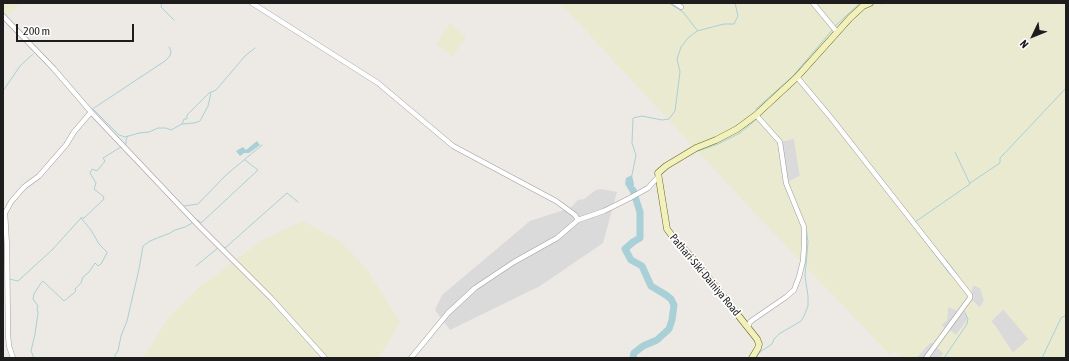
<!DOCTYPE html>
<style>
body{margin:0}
#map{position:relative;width:1069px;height:361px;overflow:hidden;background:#ede9e4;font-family:"Asap Condensed",sans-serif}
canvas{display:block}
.frame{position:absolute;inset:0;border:4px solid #1d1d1d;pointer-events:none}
.north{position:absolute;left:1013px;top:16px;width:40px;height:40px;-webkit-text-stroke:3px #fff;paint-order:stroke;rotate:227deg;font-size:11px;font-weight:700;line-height:16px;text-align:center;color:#1d1d1d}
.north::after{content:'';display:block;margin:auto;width:14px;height:18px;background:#1d1d1d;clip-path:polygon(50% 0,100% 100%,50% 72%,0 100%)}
.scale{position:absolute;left:16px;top:24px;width:118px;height:18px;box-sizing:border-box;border:2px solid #1d1d1d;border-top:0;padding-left:5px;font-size:12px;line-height:14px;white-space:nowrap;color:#1d1d1d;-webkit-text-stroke:3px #fff;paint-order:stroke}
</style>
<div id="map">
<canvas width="1069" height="361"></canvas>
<div class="frame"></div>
<div class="north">N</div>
<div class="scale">200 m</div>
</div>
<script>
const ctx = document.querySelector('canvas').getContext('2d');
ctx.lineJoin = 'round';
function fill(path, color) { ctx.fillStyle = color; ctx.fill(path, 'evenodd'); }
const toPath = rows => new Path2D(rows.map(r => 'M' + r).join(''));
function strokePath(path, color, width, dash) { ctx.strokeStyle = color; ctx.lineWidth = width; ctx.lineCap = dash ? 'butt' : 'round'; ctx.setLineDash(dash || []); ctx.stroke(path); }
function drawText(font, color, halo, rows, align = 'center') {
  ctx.font = font + ' "Asap Condensed",sans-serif'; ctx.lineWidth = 3.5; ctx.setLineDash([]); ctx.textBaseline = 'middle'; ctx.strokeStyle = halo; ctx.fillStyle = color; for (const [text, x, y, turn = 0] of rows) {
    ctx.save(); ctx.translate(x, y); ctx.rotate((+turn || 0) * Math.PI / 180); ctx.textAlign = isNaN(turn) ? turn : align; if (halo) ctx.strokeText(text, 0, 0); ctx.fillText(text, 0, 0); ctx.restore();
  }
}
const residential = toPath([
 [794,138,800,176,786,183,780,142],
 [602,189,617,192,603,243,540,286,450,330,435,310,442,295,530,221,570,208,578,200,584,199,596,190],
 [973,285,980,288,984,300,980,308,970,298],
 [948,307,965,313,968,319,956,335,948,329,947,330,941,325,947,320],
 [1004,309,1029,339,1013,353,996,327,991,321],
 [931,342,944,353,940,358,916,358]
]);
const farmland = toPath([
 [3,3,19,3,20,4,5,18,3,16],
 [560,3,1066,3,1066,358,940,358,943,353,931,342,916,358,901,358,896,351,890,355,750,208],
 [794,139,800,176,786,183,780,142],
 [973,285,980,288,984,300,980,308,970,298],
 [948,307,965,313,968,319,956,335,948,329,947,330,941,325,947,320],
 [1003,309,1028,339,1013,353,996,327,991,322],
 [450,23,466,37,453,57,436,44],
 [303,221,341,242,366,268,400,322,379,358,143,358,169,317,201,286,262,240]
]);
const water = toPath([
 [257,141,260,145,249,153,244,153,240,156,236,151,243,147,246,150],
 [632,175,634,184,633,190,630,192,625,184,626,178]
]);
const stream = toPath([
 [162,3,161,7,174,20],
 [669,3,683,12,697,30],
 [879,3,881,4,884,3],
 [835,26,860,3],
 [3,91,20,66,33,54],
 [209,93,216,90,245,56,255,48],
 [92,108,119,135,125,137,139,133,149,132,158,128,166,128,171,130,182,124,194,123,200,121,208,106,211,93],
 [94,108,165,61,170,56,171,51,169,47],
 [756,109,793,76,833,29],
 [182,124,184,119,187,119,187,115,209,93],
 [124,146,126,144,126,140,128,136],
 [698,151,718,144,740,133,757,119],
 [632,175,636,155,632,143,633,118,642,116,662,120,669,119,675,111,680,72,677,59,681,47,688,38,697,31,724,24,734,24,738,16,735,3],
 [970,183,1000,163,1000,158,1003,155,1066,88],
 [184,206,198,204,226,175,262,145],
 [901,210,950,274],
 [196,221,198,220,201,223,258,170,245,160],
 [915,222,970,184,955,152],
 [221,246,225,248,287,193,298,202],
 [946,260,956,273],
 [196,266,219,247],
 [9,279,18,281,52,250,81,218,84,218,104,199,103,196,94,189,96,183,90,173,92,169,97,171,105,161,103,158,121,147],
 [34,358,31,351,35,334,38,313,37,308,38,306,33,299,34,294,41,283,43,281,64,301,74,293,76,291,75,289,81,283,83,277,89,272,95,263,98,266,101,264,107,253,107,252,99,244,91,230,81,218],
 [115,358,115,355,118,351,121,336,127,321,139,269,143,246,150,241,170,233,175,230,185,227,194,222],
 [756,358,760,352,772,344,774,339,779,334,801,321,804,316,808,306,808,296,805,276,808,242,806,227],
 [944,358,967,324,968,319,964,311],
 [1042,358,1061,318,1066,315]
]);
const river = toPath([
 [633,190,640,212,640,238,633,242,625,249,631,260,642,266,651,286,666,295,671,299,674,305,672,320,669,329,657,340,643,346,634,353,633,358]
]);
const minor = toPath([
 [252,3,378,83,453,146,556,201,575,215,578,220],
 [675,3,681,7],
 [813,3,837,32],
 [3,16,54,69,91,112,199,226,271,298,325,358],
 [797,77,832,119,970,295,970,298,926,358],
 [748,327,750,322,754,319,786,297,794,290,799,277,803,261,804,246,804,227,786,183,780,142,756,115],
 [13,358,9,346,8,335,7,246,5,213,11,202,24,187,39,176,66,145,74,132,91,112],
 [411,358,448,313,475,288,514,262,557,238,578,220,604,211,630,198,648,188,659,176]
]);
const secondary = toPath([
 [752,358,758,348,759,344,757,339,695,261,673,237,667,229,658,173,666,166,696,148,716,140,737,129,756,115,797,77,850,18,863,6,870,3]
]);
const streetNames = [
 ["Pathari-Siki-Dainiya Road",705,275,50]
];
fill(residential, '#dbdada');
fill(farmland, '#eaead1');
fill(water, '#a9d0d6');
strokePath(stream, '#a9d0d6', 1);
strokePath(river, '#a9d0d6', 7);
strokePath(minor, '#9e9e9e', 5.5);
strokePath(secondary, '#656810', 7);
strokePath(minor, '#fff', 4.5);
strokePath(secondary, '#f2f1bd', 6);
drawText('11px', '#1d1d1d', '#fff', streetNames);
</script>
